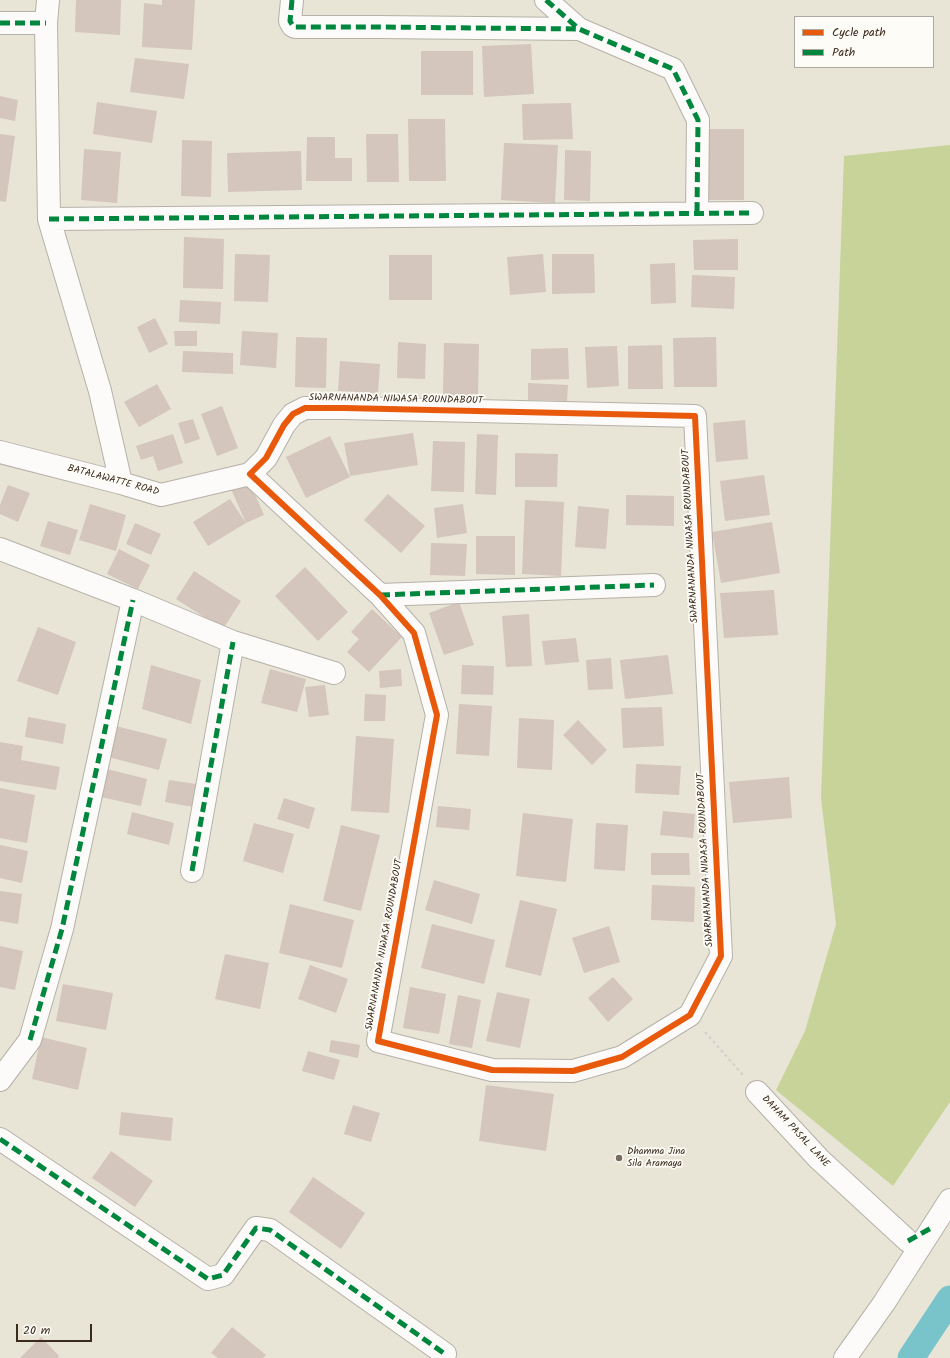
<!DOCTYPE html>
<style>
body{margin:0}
#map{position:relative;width:950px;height:1358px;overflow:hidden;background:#e8e5d7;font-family:Kalam,sans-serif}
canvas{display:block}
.legend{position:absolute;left:794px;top:16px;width:140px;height:52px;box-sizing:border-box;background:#fdfcf7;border:1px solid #afa8a0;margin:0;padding:5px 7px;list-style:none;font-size:12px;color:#3b2a1e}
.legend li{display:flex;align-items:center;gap:8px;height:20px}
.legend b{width:20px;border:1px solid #afa8a0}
.scale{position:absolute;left:16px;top:1324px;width:76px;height:18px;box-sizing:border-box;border:2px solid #3b2a1e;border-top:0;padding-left:5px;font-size:12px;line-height:14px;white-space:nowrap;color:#3b2a1e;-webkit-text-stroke:3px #fdfcf7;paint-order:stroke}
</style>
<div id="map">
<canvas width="950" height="1358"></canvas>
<ul class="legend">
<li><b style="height:5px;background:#e8590c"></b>Cycle path</li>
<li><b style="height:5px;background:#00873e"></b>Path</li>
</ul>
<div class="scale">20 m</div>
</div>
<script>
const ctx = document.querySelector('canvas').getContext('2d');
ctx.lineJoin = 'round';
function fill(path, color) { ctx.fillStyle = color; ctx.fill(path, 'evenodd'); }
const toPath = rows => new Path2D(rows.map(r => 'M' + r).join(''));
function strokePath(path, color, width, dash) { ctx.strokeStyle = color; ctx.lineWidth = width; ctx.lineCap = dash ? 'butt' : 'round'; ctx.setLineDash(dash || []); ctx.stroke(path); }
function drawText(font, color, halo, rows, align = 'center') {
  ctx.font = font + ' Kalam,sans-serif'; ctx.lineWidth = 3.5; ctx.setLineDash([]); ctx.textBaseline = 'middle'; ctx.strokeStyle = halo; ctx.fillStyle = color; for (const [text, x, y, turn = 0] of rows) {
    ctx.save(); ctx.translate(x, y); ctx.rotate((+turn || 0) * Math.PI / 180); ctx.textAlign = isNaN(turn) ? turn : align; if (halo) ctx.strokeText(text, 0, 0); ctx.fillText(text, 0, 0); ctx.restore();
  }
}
const green = toPath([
 [950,145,950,1102,893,1186,776,1090,805,1031,836,924,821,798,844,156]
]);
const canal = toPath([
 [911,1358,950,1299]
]);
const building = toPath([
 [76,0,121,0,120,35,75,32],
 [162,0,195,0,192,50,142,47,144,3,162,5],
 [531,44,534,94,484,97,482,46],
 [421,51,473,51,473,95,421,95],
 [135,58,189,64,184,99,130,92],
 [0,96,18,100,15,121,0,118],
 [97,102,157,111,152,143,93,134],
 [571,103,573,139,523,140,522,104],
 [408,119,445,119,446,181,409,181],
 [703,129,744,129,744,200,702,200],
 [0,134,15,136,6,202,0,201],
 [366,134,398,134,399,182,367,182],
 [307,137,335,137,335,158,352,158,352,181,306,181],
 [182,140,212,141,211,197,181,196],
 [504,143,558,145,555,203,501,200],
 [84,149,121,152,117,203,81,200],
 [565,150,591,151,590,201,564,200],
 [301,151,302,190,228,192,227,153],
 [184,237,224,239,223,289,183,288],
 [738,239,738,270,694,270,693,240],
 [235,254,270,255,268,302,234,301],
 [543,254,546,292,510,295,507,257],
 [552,254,594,254,595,293,552,294],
 [389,255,432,255,432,300,389,300],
 [675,263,676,303,651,304,650,264],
 [692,275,735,277,734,309,691,307],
 [180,300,221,302,220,324,179,322],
 [155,318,168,344,149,353,137,327],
 [174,331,197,331,197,346,175,346],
 [242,331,278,333,276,368,240,365],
 [296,337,327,338,326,388,295,387],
 [716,337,717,387,674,387,673,338],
 [398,342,426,344,425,379,397,378],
 [444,343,479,344,478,397,443,395],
 [662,345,663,389,628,389,628,346],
 [617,346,619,386,587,388,585,347],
 [568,348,569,379,531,380,531,349],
 [183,351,233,353,233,374,182,372],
 [340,361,380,364,378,393,338,391],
 [528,383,568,385,567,401,528,400],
 [157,384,171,409,139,427,124,402],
 [222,406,238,448,217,456,201,414],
 [193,419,200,439,185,444,178,423],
 [745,420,748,459,716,462,713,423],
 [413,433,418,465,350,476,344,443],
 [173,434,183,463,158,471,153,456,141,460,136,446],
 [477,434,498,435,496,495,475,494],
 [330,436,350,477,306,498,286,457],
 [433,441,465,442,464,492,431,491],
 [515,453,558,454,557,487,515,487],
 [764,475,770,515,725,521,720,481],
 [249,481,264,515,246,523,231,489],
 [8,485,30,493,18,522,0,514,0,505],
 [388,494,425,526,401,553,364,520],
 [626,495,674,496,674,526,626,525],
 [230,499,246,523,208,546,193,522],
 [525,500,564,502,561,576,522,574],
 [90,504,126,515,116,551,79,540],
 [463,504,467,533,437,538,434,508],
 [578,506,609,509,606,549,575,547],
 [48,521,78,530,70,555,40,546],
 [772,522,780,573,721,583,712,532],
 [135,523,161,534,151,555,126,544],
 [476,536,515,536,515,575,476,574],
 [431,543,467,544,465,576,430,575],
 [119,549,150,565,138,589,107,574],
 [305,567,348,612,318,641,275,596],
 [194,571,241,601,223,629,176,599],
 [774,590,778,635,724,638,720,593],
 [459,602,474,645,444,655,429,613],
 [372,609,402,637,369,672,347,652,359,639,351,632],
 [529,614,532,666,506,667,502,616],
 [38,627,76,642,58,695,17,681],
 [576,638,579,662,545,665,542,641],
 [668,655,673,694,625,699,620,660],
 [611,658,613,689,588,690,586,660],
 [151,665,201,680,191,724,142,709],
 [462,665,494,666,493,695,461,694],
 [270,669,306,679,297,712,261,703],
 [401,669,402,686,380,688,379,671],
 [325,685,329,715,309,717,305,687],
 [365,694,386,695,385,721,364,721],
 [459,704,492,706,489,756,456,754],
 [662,707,664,746,623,748,621,708],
 [28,717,66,724,63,744,25,737],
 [519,718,554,720,552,770,517,768],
 [578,720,607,750,592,765,563,735],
 [116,726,167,739,159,770,108,757],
 [356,736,394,739,389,813,351,811],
 [0,742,23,746,21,760,60,767,56,790,0,781],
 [636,764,681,766,679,795,635,793],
 [107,769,147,779,141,806,101,797],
 [789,777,792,818,733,823,729,782],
 [169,780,196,784,193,807,165,802],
 [0,788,35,795,27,843,0,838],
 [284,798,315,808,309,829,277,819],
 [438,806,471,809,469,830,436,827],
 [663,811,695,814,693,838,660,835],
 [132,812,174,823,169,845,127,834],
 [523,813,573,819,566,882,516,876],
 [254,823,294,834,283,873,243,861],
 [596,823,628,825,625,871,594,869],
 [341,825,380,835,361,911,323,901],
 [0,845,28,851,22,883,0,878],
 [651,853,689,853,690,875,651,875],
 [434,880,480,894,472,924,425,910],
 [652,885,695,887,694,922,651,920],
 [0,891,22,894,18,924,0,921],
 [520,900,557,909,541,976,505,967],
 [290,904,354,920,342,968,279,953],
 [432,924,495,940,484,984,421,968],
 [609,926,620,962,584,973,572,938],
 [0,946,23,951,15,990,0,987],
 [225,954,269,963,260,1009,215,999],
 [310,965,348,979,336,1013,298,999],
 [613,977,633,999,608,1022,588,998],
 [63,984,113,993,106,1030,56,1021],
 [410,987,446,994,439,1034,403,1028],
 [497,992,530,999,520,1048,486,1041],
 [458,995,481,1000,472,1048,449,1044],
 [41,1037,87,1048,78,1090,32,1079],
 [331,1040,360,1045,358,1058,329,1052],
 [308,1051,340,1060,334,1080,302,1071],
 [486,1085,554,1094,546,1151,479,1141],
 [353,1105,380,1113,371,1142,344,1134],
 [121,1112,173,1118,171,1141,119,1135],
 [111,1151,153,1181,135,1207,92,1178],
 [313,1177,365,1213,341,1249,289,1212],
 [232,1327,266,1355,263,1358,218,1358,211,1353],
 [41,1337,59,1356,58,1358,20,1358]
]);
const path = toPath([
 [705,1032,743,1075]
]);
const minor = toPath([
 [48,0,46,23,49,219,100,391,121,483],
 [292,0,290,21,293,26,295,27,377,27,579,29],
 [546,0,579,29,673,69,698,120,697,213],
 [0,23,46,23],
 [49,219,752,213],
 [305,408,344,408,695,416,721,956,690,1015,622,1057,573,1071,492,1070,378,1041,437,715,414,633,380,595,250,474,266,458,284,425,293,414,305,408],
 [0,452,121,483,161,495,250,474],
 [0,549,133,600,233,642,334,673],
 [380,595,654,585],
 [192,871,233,642],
 [0,1080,30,1040,62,929,133,600],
 [757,1092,819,1159,908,1241],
 [0,1139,208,1279,223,1275,256,1228,270,1230,445,1354]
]);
const major = toPath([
 [845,1358,884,1303,950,1200]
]);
const quiet = toPath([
 [292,0,290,21,293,26,295,27,377,27,579,29],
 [546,0,579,29,673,69,698,120,697,213],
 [0,23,46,23],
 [49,219,752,213],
 [380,595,654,585],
 [192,871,233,642],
 [30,1040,62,929,133,600],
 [0,1139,208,1279,223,1275,256,1228,270,1230,445,1354],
 [908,1241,933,1227]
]);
const cycleway = toPath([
 [305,408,344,408,695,416,721,956,690,1015,622,1057,573,1071,492,1070,378,1041,437,715,414,633,380,595,250,474,266,458,284,425,293,414,305,408]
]);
const markers = [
 [619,1158,4,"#786b5f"]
];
const streetNames = [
 ["SWARNANANDA NIWASA ROUNDABOUT",396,400,1],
 ["BATALAWATTE ROAD",113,481,15],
 ["SWARNANANDA NIWASA ROUNDABOUT",691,536,-93],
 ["SWARNANANDA NIWASA ROUNDABOUT",706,860,-93],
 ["SWARNANANDA NIWASA ROUNDABOUT",385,945,-80],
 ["DAHAM PASAL LANE",795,1132,47]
];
const poiNames = [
 ["Dhamma Jina",627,1152],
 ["Sila Aramaya",627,1164]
];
fill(green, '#c8d39a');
strokePath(canal, '#79c4cb', 27);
fill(building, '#d4c5bd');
strokePath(minor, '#b5b1a8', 24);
strokePath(major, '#b5b1a8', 24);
strokePath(path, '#d4d2ce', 2.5, [3, 3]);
strokePath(minor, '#fcfbf9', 22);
strokePath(major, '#fcfbf9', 22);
strokePath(quiet, '#00873e', 5, [10, 5]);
strokePath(cycleway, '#e8590c', 6);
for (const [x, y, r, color] of markers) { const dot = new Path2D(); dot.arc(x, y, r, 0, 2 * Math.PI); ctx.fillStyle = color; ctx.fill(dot); strokePath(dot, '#fdfcf7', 1.5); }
drawText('10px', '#3b2a1e', '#fdfcf7', streetNames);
drawText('10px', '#3b2a1e', '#fdfcf7', poiNames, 'left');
</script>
